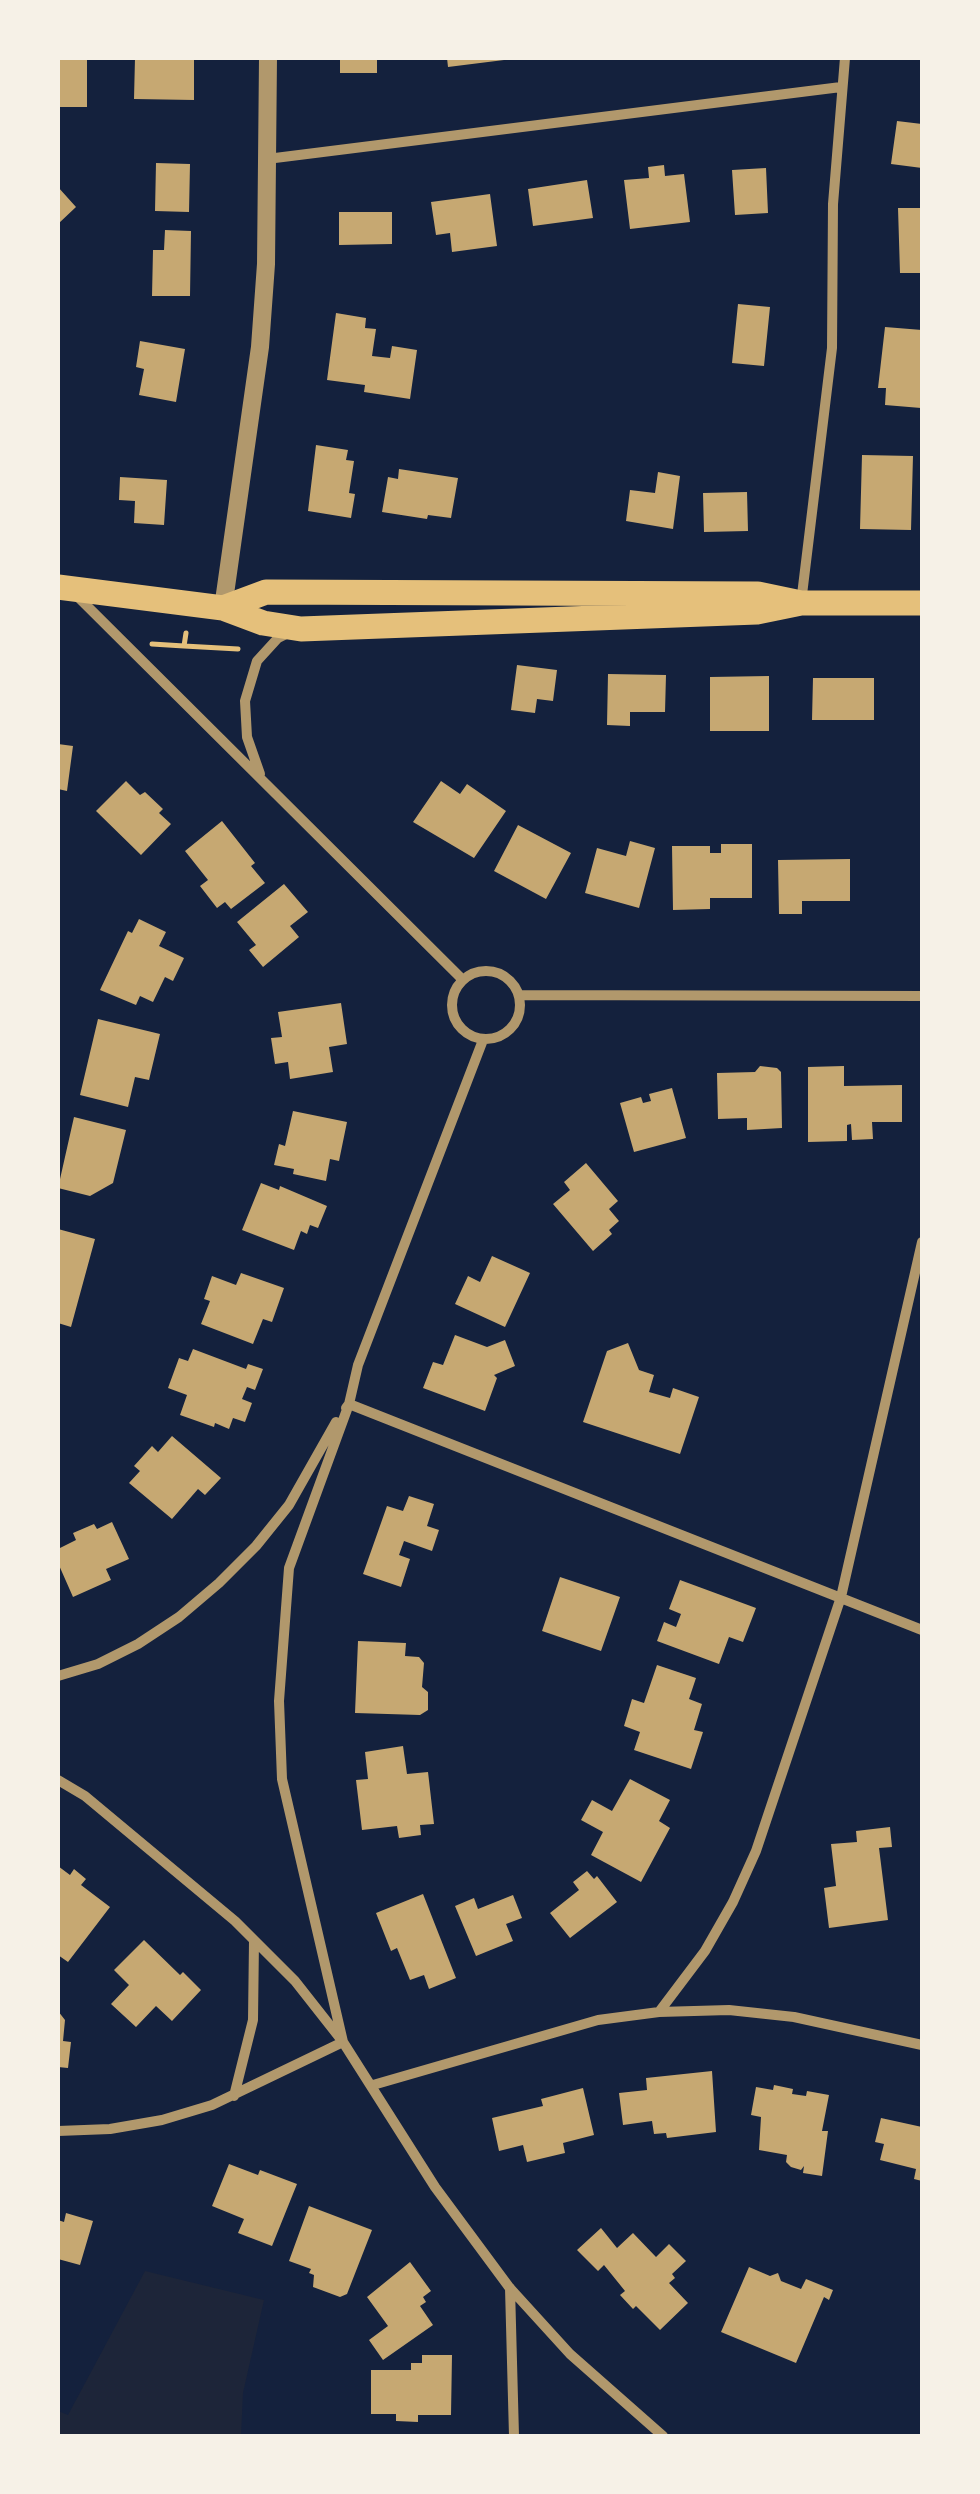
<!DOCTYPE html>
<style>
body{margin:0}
#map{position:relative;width:980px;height:2494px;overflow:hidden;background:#14213d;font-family:"Fira Sans Condensed",sans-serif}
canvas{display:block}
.frame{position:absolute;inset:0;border:60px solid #f6f1e7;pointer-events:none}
</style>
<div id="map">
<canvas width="980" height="2494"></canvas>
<div class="frame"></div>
</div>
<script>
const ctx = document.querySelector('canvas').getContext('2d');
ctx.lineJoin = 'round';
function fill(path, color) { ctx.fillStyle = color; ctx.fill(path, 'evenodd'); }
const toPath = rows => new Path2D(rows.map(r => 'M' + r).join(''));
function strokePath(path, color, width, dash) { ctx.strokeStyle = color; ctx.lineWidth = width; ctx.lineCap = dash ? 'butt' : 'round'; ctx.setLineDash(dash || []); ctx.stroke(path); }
const green = toPath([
 [145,2271,264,2300,243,2393,241,2436,58,2436,58,2411,68,2415]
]);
const building = toPath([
 [58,58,87,58,87,107,58,107],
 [135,58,194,58,194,100,134,99],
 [340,58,377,58,377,73,340,73],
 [447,58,504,58,504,60,448,67],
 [897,121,922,124,922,168,891,164],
 [156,163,190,164,189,212,155,211],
 [664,165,665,176,684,174,690,222,630,229,624,180,649,178,648,167],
 [766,168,768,213,735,215,732,170],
 [587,180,593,218,533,226,528,189],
 [58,187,76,207,58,224],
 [490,194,497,246,452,252,450,233,436,235,431,202],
 [898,208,922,208,922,273,900,273],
 [339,212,392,212,392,244,339,245],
 [165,230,191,231,190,296,152,296,153,250,164,250],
 [738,304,770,307,764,366,732,363],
 [336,313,366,318,365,328,376,329,372,356,390,358,392,346,417,350,410,399,364,392,365,385,327,380],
 [885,327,922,330,921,408,885,405,886,388,878,388],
 [140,341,185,349,176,402,139,395,144,369,136,367],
 [316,445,348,450,346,460,354,461,349,493,355,494,351,518,308,511],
 [862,455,913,456,911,530,860,529],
 [399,469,458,478,451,518,428,515,427,519,382,512,388,477,398,479],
 [658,472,680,476,673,529,626,521,630,490,655,493],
 [120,477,167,480,164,525,134,523,135,501,119,500],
 [747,492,748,531,704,532,703,493],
 [517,665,557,670,553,701,537,699,535,713,511,710],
 [608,674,666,675,665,712,630,712,630,726,607,725],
 [769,676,769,731,710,731,710,677],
 [813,678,874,678,874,720,812,720],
 [58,744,73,746,67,791,58,789],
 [126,781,140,795,145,792,163,809,159,813,171,824,141,855,96,811],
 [441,781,460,794,467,784,506,811,474,858,413,822],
 [222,821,255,863,251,866,265,883,231,909,225,902,217,908,200,886,208,880,185,851],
 [518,825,571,853,546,899,494,871],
 [630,841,655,848,639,908,585,893,597,848,626,856],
 [721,844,752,844,752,898,710,898,710,909,673,910,672,846,710,846,710,853,721,853],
 [850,859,850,901,802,901,802,914,779,914,778,860],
 [284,884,308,912,290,926,299,937,263,967,249,950,256,945,237,922],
 [139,919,166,932,159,946,184,958,173,981,165,977,153,1002,140,996,136,1005,100,990,128,931,132,933],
 [341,1003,347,1044,329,1047,333,1072,290,1079,288,1062,275,1064,271,1038,282,1037,278,1012],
 [98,1019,160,1034,149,1080,135,1077,128,1107,80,1095],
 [760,1066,777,1068,781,1072,782,1128,747,1130,747,1118,718,1119,717,1073,755,1072],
 [844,1066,844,1086,902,1085,902,1122,872,1122,873,1139,852,1140,851,1124,847,1125,847,1141,808,1142,808,1067],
 [672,1088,686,1138,634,1152,620,1103,641,1097,643,1103,651,1101,649,1094],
 [293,1111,347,1122,339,1161,330,1159,326,1181,293,1174,294,1169,274,1165,279,1144,285,1146],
 [74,1117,126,1130,113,1183,90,1196,58,1188],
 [586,1163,618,1201,609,1209,619,1221,609,1230,612,1234,593,1251,553,1204,570,1190,564,1182],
 [261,1183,279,1190,280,1186,327,1206,318,1228,310,1225,307,1234,301,1231,294,1250,242,1230],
 [58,1229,95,1239,71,1327,58,1323],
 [492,1256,530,1273,505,1327,455,1304,468,1276,480,1282],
 [241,1273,284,1288,272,1322,263,1319,253,1344,201,1324,210,1301,204,1299,212,1276,236,1285],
 [455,1335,487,1347,505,1340,515,1366,494,1375,497,1378,485,1411,423,1388,433,1362,443,1365],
 [628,1343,639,1370,654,1375,649,1392,670,1398,673,1388,699,1397,680,1454,583,1422,607,1351],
 [193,1349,246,1369,248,1364,263,1369,255,1390,247,1387,242,1399,252,1403,245,1422,233,1418,229,1429,215,1423,214,1427,180,1415,187,1395,168,1388,179,1358,188,1361],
 [172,1436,221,1478,205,1495,198,1489,172,1519,129,1483,140,1471,134,1466,152,1446,158,1452],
 [409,1496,434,1504,427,1526,439,1530,432,1551,404,1541,399,1555,410,1559,401,1587,363,1574,387,1506,403,1511],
 [112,1522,129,1559,106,1569,111,1580,73,1597,58,1563,58,1549,76,1540,73,1533,94,1524,97,1529],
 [560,1577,620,1597,601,1651,542,1631],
 [680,1580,756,1608,743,1642,729,1637,719,1664,657,1641,664,1622,676,1627,681,1614,669,1609],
 [358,1641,406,1643,405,1656,419,1657,424,1663,422,1687,428,1692,428,1710,420,1715,355,1713],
 [657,1665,696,1678,689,1699,702,1704,694,1730,703,1732,691,1769,634,1750,640,1732,624,1726,632,1699,644,1703],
 [403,1746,407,1774,428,1772,434,1824,420,1825,421,1835,399,1838,397,1826,362,1830,356,1780,368,1779,365,1752],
 [630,1779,670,1800,659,1821,670,1828,641,1882,591,1855,603,1832,581,1820,592,1800,612,1811],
 [890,1827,892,1847,879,1848,888,1920,829,1928,824,1888,836,1886,831,1844,857,1842,856,1831],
 [58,1866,70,1875,74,1869,86,1879,81,1885,110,1907,68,1962,58,1955],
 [587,1871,594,1879,597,1876,617,1902,570,1938,550,1913,579,1890,573,1882],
 [423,1894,456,1978,429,1989,424,1975,410,1980,397,1948,391,1951,376,1913],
 [513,1895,522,1918,506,1924,513,1941,476,1956,455,1906,474,1898,478,1909],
 [144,1940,180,1975,183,1972,201,1990,172,2021,156,2006,136,2027,111,2004,129,1985,114,1970],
 [58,2011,65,2020,63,2041,71,2042,68,2068,58,2067],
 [712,2071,716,2132,667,2138,666,2133,654,2134,652,2121,623,2125,619,2093,647,2090,646,2078],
 [774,2085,793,2089,792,2094,806,2096,807,2091,829,2095,822,2131,828,2131,822,2176,803,2173,804,2166,801,2170,791,2167,786,2162,787,2155,759,2150,761,2117,751,2115,756,2087,773,2090],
 [583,2088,594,2135,563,2143,565,2153,527,2162,523,2145,499,2151,492,2118,543,2106,541,2099],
 [881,2118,922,2127,922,2181,914,2179,916,2169,880,2160,884,2144,875,2142],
 [229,2164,258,2175,260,2170,297,2184,272,2246,238,2233,244,2219,212,2206],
 [309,2206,372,2230,347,2294,340,2297,313,2287,314,2275,309,2273,311,2269,289,2261],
 [66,2213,93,2221,80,2265,58,2259,58,2220,64,2222],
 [601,2228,617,2248,633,2233,656,2257,669,2244,686,2261,672,2274,675,2278,669,2283,688,2303,660,2330,636,2306,633,2309,620,2295,625,2291,604,2265,598,2271,577,2250],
 [410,2262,431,2291,423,2297,426,2302,420,2306,433,2325,383,2360,369,2340,388,2326,367,2297],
 [749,2267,770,2276,778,2273,781,2281,801,2289,806,2279,833,2290,829,2300,824,2297,796,2363,721,2332],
 [422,2355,452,2355,451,2415,418,2415,418,2422,396,2421,396,2414,371,2414,371,2370,411,2370,411,2363,422,2363]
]);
const path = toPath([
 [152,644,184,646,186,633],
 [184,646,238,649]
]);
const minor = toPath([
 [267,159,841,87],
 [77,596,463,980],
 [801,603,832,348,833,204,845,58],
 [260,774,247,737,245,701,257,661,278,638,286,634],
 '452 1005a34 34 0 1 1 68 0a34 34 0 1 1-68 0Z',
 [519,995,922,996],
 [346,1408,349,1404,922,1630],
 [58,1676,98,1664,138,1644,179,1617,219,1583,256,1546,289,1505,336,1422],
 [58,1780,85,1796,235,1921,295,1981,343,2042,435,2187,509,2287,570,2354,663,2436],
 [659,2012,705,1951,733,1902,756,1851,841,1597,922,1242],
 [373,2085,598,2020,659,2012,729,2010,794,2017,922,2045],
 [234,2096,253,2020,254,1941],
 [58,2131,110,2129,162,2120,212,2105,343,2042,282,1779,279,1701,289,1568,349,1404,358,1365,483,1040],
 [510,2288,514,2436]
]);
const tertiary = toPath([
 [223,608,260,347,266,264,268,58]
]);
const primary = toPath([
 [58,587,223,608,263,623,301,629,757,612,801,603],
 [223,608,266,592,758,594,801,603,922,603]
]);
fill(green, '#1d2539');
fill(building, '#c6a872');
strokePath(path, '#e5c07b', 5);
strokePath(minor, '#b1986c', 10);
strokePath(tertiary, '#b1986c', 18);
strokePath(primary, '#e5c07b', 25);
</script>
